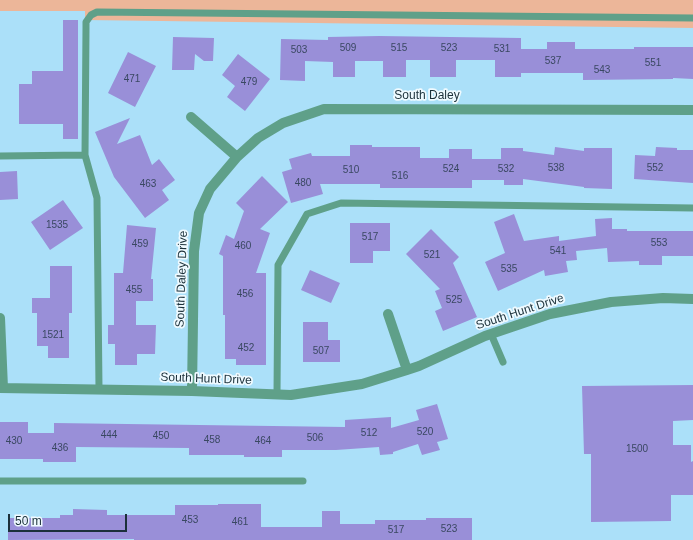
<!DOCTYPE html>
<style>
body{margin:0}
#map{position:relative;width:693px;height:540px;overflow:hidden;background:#abe0f9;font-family:Helvetica,sans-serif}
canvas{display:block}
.scale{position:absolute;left:8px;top:514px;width:119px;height:18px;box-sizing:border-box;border:2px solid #1b303a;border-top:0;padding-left:5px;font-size:12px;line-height:14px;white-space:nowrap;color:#1b303a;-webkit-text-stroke:3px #effaff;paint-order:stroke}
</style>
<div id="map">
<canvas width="693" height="540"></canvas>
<div class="scale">50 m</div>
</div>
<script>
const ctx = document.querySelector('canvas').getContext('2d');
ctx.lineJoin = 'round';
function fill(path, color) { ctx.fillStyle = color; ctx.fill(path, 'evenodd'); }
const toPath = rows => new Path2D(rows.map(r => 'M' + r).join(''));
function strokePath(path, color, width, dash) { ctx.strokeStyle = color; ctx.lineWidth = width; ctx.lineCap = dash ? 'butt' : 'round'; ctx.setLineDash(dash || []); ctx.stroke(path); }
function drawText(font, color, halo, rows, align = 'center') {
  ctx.font = font + ' Helvetica,sans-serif'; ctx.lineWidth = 3.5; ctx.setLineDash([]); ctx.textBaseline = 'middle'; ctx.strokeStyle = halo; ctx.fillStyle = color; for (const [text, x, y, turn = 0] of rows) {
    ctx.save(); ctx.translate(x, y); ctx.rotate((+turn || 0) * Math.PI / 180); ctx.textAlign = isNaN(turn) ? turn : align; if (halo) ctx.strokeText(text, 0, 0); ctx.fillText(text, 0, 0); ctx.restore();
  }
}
const green = toPath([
 [0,0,693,0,693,28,85,20,85,11,0,11]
]);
const building = toPath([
 [63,20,78,20,78,139,63,139,63,124,19,124,19,84,32,84,32,71,63,71],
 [379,36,521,38,521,49,547,49,547,42,575,42,575,49,634,49,634,47,693,47,693,79,673,78,673,79,583,80,583,73,521,73,521,77,495,77,495,60,456,60,456,77,430,77,430,60,406,60,406,77,383,77,383,61,355,61,355,77,333,77,333,62,305,61,305,81,280,80,281,39,328,40,328,37],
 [173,37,214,38,213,61,204,61,195,54,194,70,172,70],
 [128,52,156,66,135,107,108,93],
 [238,54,270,79,245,111,227,97,235,86,222,75],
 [130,118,117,144,140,135,152,165,159,159,175,180,162,190,169,200,145,218,114,177,95,132],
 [350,145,372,145,372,147,420,147,420,158,449,158,449,149,472,149,472,159,501,159,501,148,523,148,523,151,554,155,555,147,584,151,584,148,612,148,612,189,584,188,584,187,523,179,523,185,504,185,504,180,472,180,472,188,380,188,380,184,320,184,323,194,291,203,282,172,292,169,289,159,311,153,312,156,350,156],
 [656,147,677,148,677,150,693,150,693,183,634,179,635,155,655,156],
 [17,171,18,199,0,200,0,172],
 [262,176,288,202,260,229,270,233,256,273,266,273,266,365,236,365,236,359,225,359,225,315,223,315,223,256,219,254,226,235,234,239,244,211,236,203],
 [63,200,83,228,50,250,31,222],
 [514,214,524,241,559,236,559,241,596,236,595,219,612,218,612,229,627,229,627,231,693,231,693,256,662,256,662,265,639,265,639,261,608,262,607,248,576,251,577,260,566,261,568,272,545,276,544,270,498,291,485,262,505,253,494,222],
 [350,223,390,223,390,251,373,251,373,263,350,263],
 [127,225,156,228,151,279,153,279,153,301,136,301,136,325,156,325,155,354,137,354,137,365,115,365,115,344,108,344,108,325,114,325,114,273,123,273],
 [431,229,459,257,453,263,477,317,443,331,435,311,442,308,435,291,440,289,406,254],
 [50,266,72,266,72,313,69,313,69,358,48,358,48,346,37,346,37,313,32,313,32,298,50,298],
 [310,270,340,283,331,303,301,290],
 [303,322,328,322,328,340,340,340,340,362,303,362],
 [693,385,693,420,673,421,673,445,691,445,691,462,693,461,693,495,671,495,671,521,591,522,591,454,584,454,582,386],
 [437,404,448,439,437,442,440,450,422,455,418,444,393,452,393,454,380,455,379,447,336,450,282,450,282,457,244,457,244,455,189,455,189,448,76,447,76,462,43,462,43,459,0,459,0,422,28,422,28,433,54,433,54,423,345,427,345,420,391,417,391,428,419,420,416,410],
 [218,504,261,504,261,527,322,527,322,511,340,511,340,524,375,524,375,520,426,520,426,518,472,518,472,540,134,540,134,539,8,540,8,518,60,518,60,515,73,515,73,509,107,510,107,515,175,515,175,505,218,505]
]);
const service = toPath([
 [0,156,85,155],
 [491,334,503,362],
 [99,389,97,198,85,155,86,28,86,22,91,15,97,12,693,18],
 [277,394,278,265,307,214,341,203,693,208],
 [0,481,303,481]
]);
const minor = toPath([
 [191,117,237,157],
 [388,314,407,370],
 [0,318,3,388],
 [0,388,192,391,291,395,362,384,407,370,419,366,485,336,550,314,611,302,663,298,693,299],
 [192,391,194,251,199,213,210,189,237,157,258,138,283,123,324,109,693,110]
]);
const numberNames = [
 ["509",348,48],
 ["515",399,48],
 ["523",449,48],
 ["531",502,49],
 ["503",299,50],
 ["537",553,61],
 ["551",653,63],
 ["543",602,70],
 ["471",132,79],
 ["479",249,82],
 ["538",556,168],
 ["552",655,168],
 ["524",451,169],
 ["532",506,169],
 ["510",351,170],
 ["516",400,176],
 ["480",303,183],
 ["463",148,184],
 ["1535",57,225],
 ["517",370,237],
 ["553",659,243],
 ["459",140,244],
 ["460",243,246],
 ["541",558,251],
 ["521",432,255],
 ["535",509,269],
 ["455",134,290],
 ["456",245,294],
 ["525",454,300],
 ["1521",53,335],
 ["452",246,348],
 ["507",321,351],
 ["520",425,432],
 ["512",369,433],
 ["444",109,435],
 ["450",161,436],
 ["506",315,438],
 ["458",212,440],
 ["430",14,441],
 ["464",263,441],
 ["436",60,448],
 ["1500",637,449],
 ["453",190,520],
 ["461",240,522],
 ["523",449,529],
 ["517",396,530]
];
const streetNames = [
 ["South Daley",427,96],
 ["South Daley Drive",182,279,-88],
 ["South Hunt Drive",520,312,-18],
 ["South Hunt Drive",206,379,2]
];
fill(green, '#ecb699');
fill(building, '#998fd8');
strokePath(service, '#5fa089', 7);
strokePath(minor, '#5fa089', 10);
drawText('10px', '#3a4862', null, numberNames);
drawText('12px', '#1b303a', '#effaff', streetNames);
</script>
